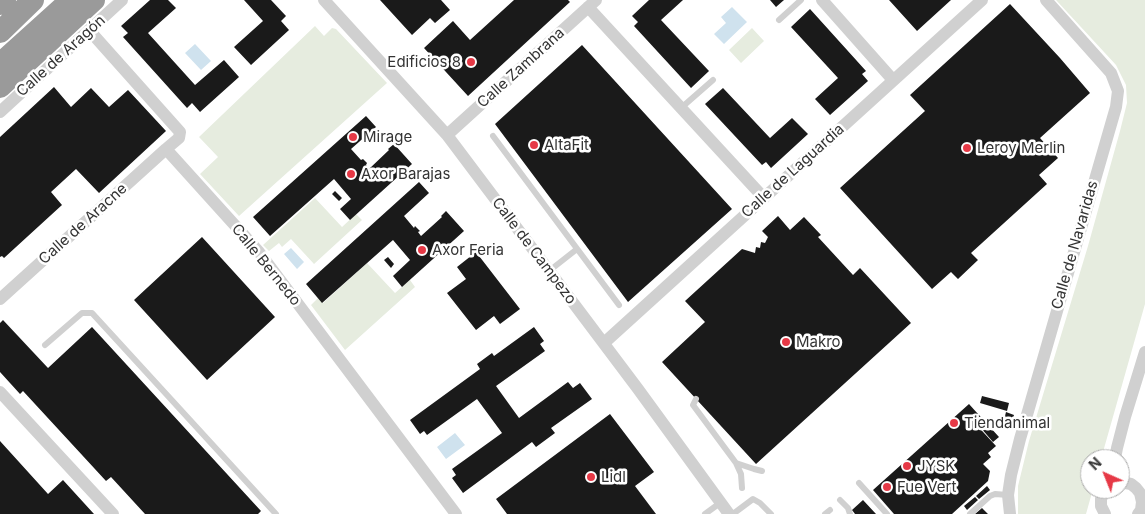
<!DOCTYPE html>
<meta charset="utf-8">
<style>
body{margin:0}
#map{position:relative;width:1145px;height:514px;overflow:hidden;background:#fff;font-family:Inter,sans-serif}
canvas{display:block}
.north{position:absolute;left:1080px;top:449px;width:50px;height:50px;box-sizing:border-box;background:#fff;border:1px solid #adadad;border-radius:50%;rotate:316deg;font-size:14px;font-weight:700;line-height:20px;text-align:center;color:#333}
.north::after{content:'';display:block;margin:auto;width:18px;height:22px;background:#e63946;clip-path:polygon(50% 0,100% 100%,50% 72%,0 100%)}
</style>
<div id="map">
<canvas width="1145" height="514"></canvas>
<div class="north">N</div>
</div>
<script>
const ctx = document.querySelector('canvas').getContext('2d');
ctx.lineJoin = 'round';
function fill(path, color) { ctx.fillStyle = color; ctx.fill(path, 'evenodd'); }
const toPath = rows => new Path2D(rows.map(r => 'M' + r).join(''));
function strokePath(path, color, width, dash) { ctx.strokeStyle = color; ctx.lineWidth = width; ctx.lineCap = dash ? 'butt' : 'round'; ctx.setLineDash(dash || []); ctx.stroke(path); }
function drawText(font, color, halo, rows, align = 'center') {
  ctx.font = font + ' Inter,sans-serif'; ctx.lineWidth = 5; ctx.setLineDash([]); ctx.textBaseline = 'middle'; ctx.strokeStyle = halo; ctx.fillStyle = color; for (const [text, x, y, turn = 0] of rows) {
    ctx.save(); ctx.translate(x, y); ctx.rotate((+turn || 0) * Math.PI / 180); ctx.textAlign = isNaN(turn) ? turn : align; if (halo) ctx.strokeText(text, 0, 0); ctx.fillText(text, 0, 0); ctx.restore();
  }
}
const green = toPath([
 [1056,0,1145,0,1145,304,1101,459,1090,459,1090,489,1093,489,1086,514,1018,514,1018,486,1029,441,1088,246,1120,131,1127,103,1126,85,1116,65],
 [315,26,324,36,332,28,336,29,387,83,239,216,200,174,218,157,199,137],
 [752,28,764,41,741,63,729,50],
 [315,198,342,227,356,214,362,220,314,264,291,239,282,247,279,243,269,251,263,245],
 [367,263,395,293,410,280,415,287,345,350,311,305,318,298,323,303]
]);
const water = toPath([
 [732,7,747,22,724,44,714,34,726,23,721,17],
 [195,44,211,61,201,70,185,53],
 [291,248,304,262,297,269,284,254],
 [455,433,465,445,446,459,437,447]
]);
const building = toPath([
 [150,0,168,0,176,8,148,33,195,85,224,60,239,77,200,112,192,103,187,108,123,37,128,33,121,26],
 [244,0,271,0,286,16,281,21,289,30,251,65,234,47,263,21],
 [380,0,441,0,450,10,435,23,430,18,412,35],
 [514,0,568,0,570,2,468,96,424,48,453,21,470,40],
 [649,0,683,0,661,20,709,71,691,88,634,26,638,22,632,16],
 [770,0,784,0,776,7],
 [889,0,951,0,917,31],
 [1010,4,1060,58,1090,93,1040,138,1058,158,1039,175,1047,184,971,253,978,260,958,279,951,272,932,289,840,188,925,111,910,95],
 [810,9,866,71,862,74,868,81,830,115,815,99,838,78,791,27],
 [582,45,732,209,628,302,495,124],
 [54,87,71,107,91,88,109,107,128,90,166,131,99,193,76,169,51,192,62,205,4,258,2,256,0,257,0,137],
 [723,88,770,138,792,118,808,134,771,168,766,162,762,165,705,104],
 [366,116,376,127,351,149,361,160,363,159,367,163,366,165,369,169,389,150,388,149,394,144,412,164,350,220,340,209,351,199,334,179,270,236,253,217],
 [419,182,429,193,404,216,414,228,415,226,420,231,418,232,421,236,442,217,441,216,446,211,464,231,402,287,393,276,410,260,393,240,322,303,306,284],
 [335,191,342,198,339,201,332,194],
 [778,216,790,230,804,217,821,235,818,237,853,275,860,268,911,323,756,464,662,362,705,322,685,301,742,249,755,253,756,247,760,248,761,242,765,243,768,237,762,231],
 [202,237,275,317,207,380,134,300],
 [476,252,520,309,500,324,494,316,476,330,447,293,466,279,457,267],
 [388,257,394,264,391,268,384,260],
 [3,320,48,368,92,327,261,511,258,514,145,514,111,477,106,481,23,391,20,394,0,372,0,323],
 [534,327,544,341,540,344,545,351,496,386,519,418,568,382,573,388,580,383,592,399,551,428,555,433,536,447,532,442,463,493,452,478,456,475,452,469,502,433,477,399,427,435,424,431,420,434,410,420,480,369,477,364,492,353,494,356],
 [982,396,1009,403,1007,411,980,403],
 [969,404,978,414,972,420,996,446,988,453,991,457,983,464,990,471,988,481,952,514,894,514,873,490],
 [1006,412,1014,415,1010,430,1002,428],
 [610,414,654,472,635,486,656,514,507,514,496,499],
 [979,415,999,437,993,442,974,420],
 [0,441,48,494,63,480,94,514,0,514],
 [987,486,990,490,979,499,976,496],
 [975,497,978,500,967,510,964,506],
 [863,500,876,514,855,514,852,510],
 [982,508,988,514,975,514]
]);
const lane = toPath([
 [779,20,801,0],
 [681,108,713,80],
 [493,136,619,305],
 [549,271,577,249],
 [45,345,82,313,92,313,276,514],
 [696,399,693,405,736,463,741,474,742,488],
 [736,463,754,469,762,471],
 [859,483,887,514],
 [840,500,848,508,850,514],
 [705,514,720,503],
 [733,514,753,499,760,503,771,514],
 [825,514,830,510],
 [970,514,990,496,995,494,1008,495]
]);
const street = toPath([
 [324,0,447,135,638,389,729,514],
 [822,0,893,80],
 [588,7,764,198],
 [89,30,180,132,179,138,166,149,259,252,456,514],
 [0,112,122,0],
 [447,135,596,0],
 [0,299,166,149],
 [604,343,982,0],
 [0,392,113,514],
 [1115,459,1117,448,1125,417,1145,352],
 [1120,482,1131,484,1136,488,1140,493,1142,502,1141,510,1138,514],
 [1010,514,1008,495,1011,475,1020,439,1116,107,1118,91,1111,73,1046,0],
 [1105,514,1101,506,1101,499,1104,492,1106,489]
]);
const highway = toPath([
 [0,4,5,0],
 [0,32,33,0],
 [0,64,71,0],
 [0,87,94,0]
]);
const markers = [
 [471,62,5,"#e63946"],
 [353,137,5,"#e63946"],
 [534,145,5,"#e63946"],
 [967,148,5,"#e63946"],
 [351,174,5,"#e63946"],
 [422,250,5,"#e63946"],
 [786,342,5,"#e63946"],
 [954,423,5,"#e63946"],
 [907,466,5,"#e63946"],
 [591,477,5,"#e63946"],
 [887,487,5,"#e63946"]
];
const streetNames = [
 ["Calle de Aragón",61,56,-42],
 ["Calle Zambrana",521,68,-42],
 ["Calle de Laguardia",793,171,-42],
 ["Calle de Aracne",83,224,-42],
 ["Calle de Navaridas",1075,245,-74],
 ["Calle de Campezo",534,251,53],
 ["Calle Bernedo",266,265,51]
];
const poiNames = [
 ["Edificios 8",461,62,"right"],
 ["Mirage",363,137],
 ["AltaFit",544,145],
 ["Leroy Merlin",977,148],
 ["Axor Barajas",361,174],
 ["Axor Feria",432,250],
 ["Makro",796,342],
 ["Tiendanimal",964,423],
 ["JYSK",917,466],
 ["Lidl",601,477],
 ["Fue Vert",897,487]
];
fill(green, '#e6ecdf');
fill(water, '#cfe2ee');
fill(building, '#1a1a1a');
strokePath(lane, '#d0d0d0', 6);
strokePath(street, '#d0d0d0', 12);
strokePath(highway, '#9a9a9a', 22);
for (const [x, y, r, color] of markers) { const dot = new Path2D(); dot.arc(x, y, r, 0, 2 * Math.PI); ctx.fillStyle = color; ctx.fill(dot); strokePath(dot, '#fff', 2); }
drawText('15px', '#333', '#fff', streetNames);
drawText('15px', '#333', '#fff', poiNames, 'left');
</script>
